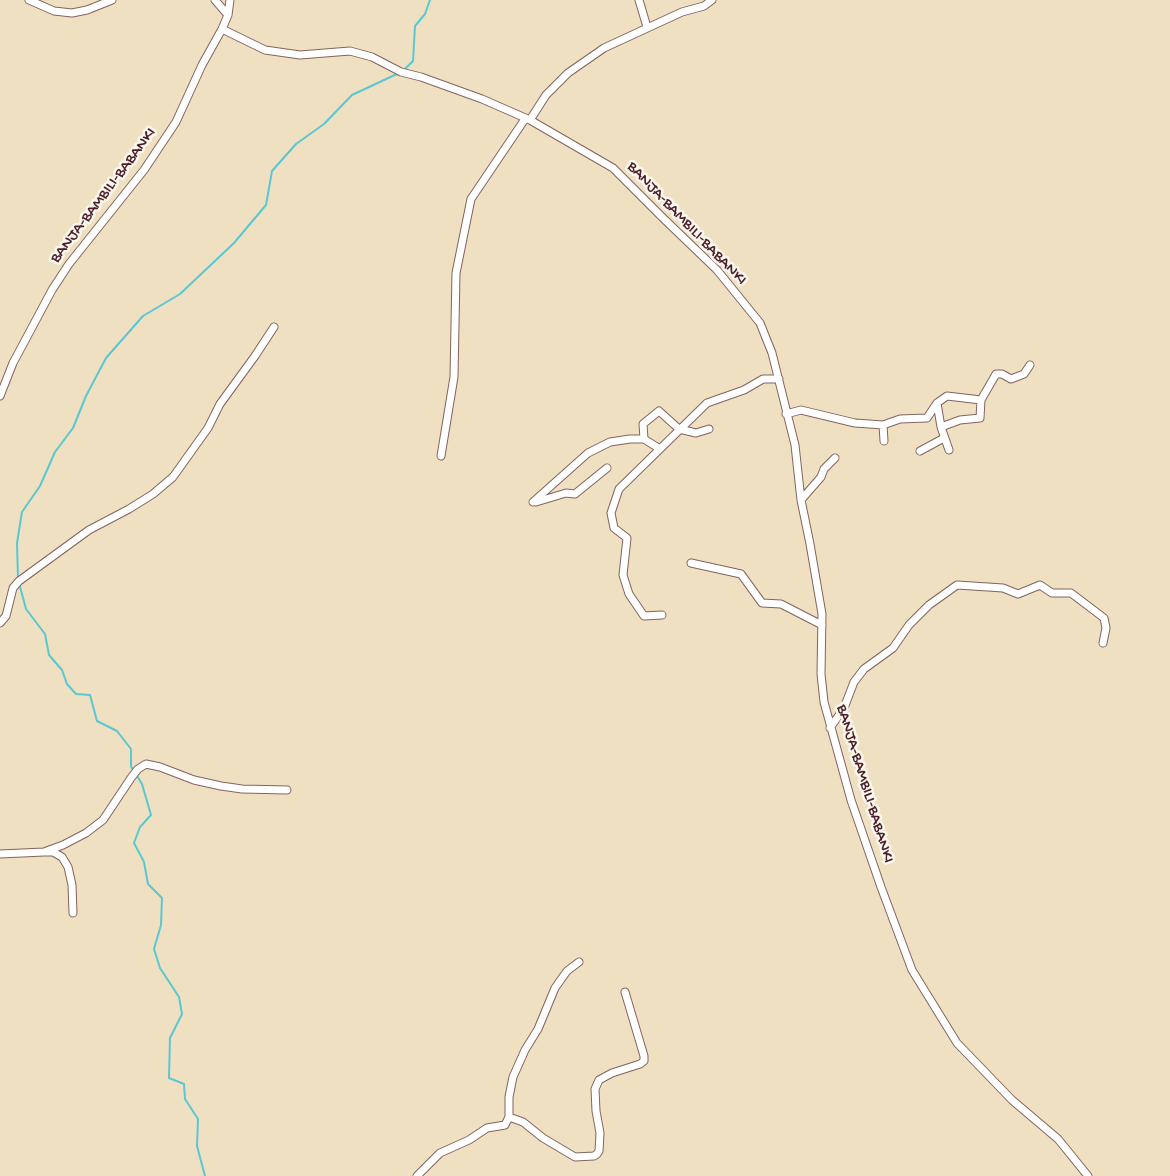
<!DOCTYPE html>
<style>
body{margin:0}
canvas{display:block;background:#efe0c1}
</style>
<canvas width="1170" height="1176"></canvas>
<script>
const ctx = document.querySelector('canvas').getContext('2d');
ctx.lineJoin = 'round';
const toPath = rows => new Path2D(rows.map(r => 'M' + r).join(''));
function strokePath(path, color, width, dash) { ctx.strokeStyle = color; ctx.lineWidth = width; ctx.lineCap = dash ? 'butt' : 'round'; ctx.setLineDash(dash || []); ctx.stroke(path); }
function drawText(font, color, halo, rows, align = 'center') {
  ctx.font = font + ' "Gochi Hand",sans-serif'; ctx.lineWidth = 5; ctx.setLineDash([]); ctx.textBaseline = 'middle'; ctx.strokeStyle = halo; ctx.fillStyle = color; for (const [text, x, y, turn = 0] of rows) {
    ctx.save(); ctx.translate(x, y); ctx.rotate((+turn || 0) * Math.PI / 180); ctx.textAlign = isNaN(turn) ? turn : align; if (halo) ctx.strokeText(text, 0, 0); ctx.fillText(text, 0, 0); ctx.restore();
  }
}
const stream = toPath([
 [403,71,413,61,415,26,425,14,430,0],
 [18,579,17,543,22,512,40,486,55,452,73,428,86,396,106,358,143,316,180,294,234,243,266,205,272,171,296,144,324,124,352,95,399,73],
 [19,583,26,609,45,634,49,655,62,670,67,684,76,694,90,695,97,721,117,731,131,749,131,766,133,770],
 [136,774,142,784,151,815,140,827,134,843,144,862,148,884,162,898,161,925,154,949,160,968,179,997,182,1014,170,1038,169,1078,184,1084,185,1099,198,1119,197,1146,205,1176]
]);
const minor = toPath([
 [29,0,54,11,72,13,87,10,112,0],
 [215,0,228,15],
 [639,0,647,27],
 [222,29,228,15,230,0],
 [530,120,546,95,568,73,604,48,682,12,704,6,712,0],
 [0,396,13,363,52,290,69,264,144,170,176,122,202,65,222,29,265,50,300,55,350,51,372,57,401,72,421,77,482,99,530,120,613,168,663,218,717,270,760,323,772,353,795,445,801,500,810,544,822,614,821,674,824,702,851,800,881,887,912,970,957,1043,1012,1100,1058,1139,1088,1176],
 [981,400,996,374,1002,374,1011,379,1024,374,1030,365],
 [937,403,947,396,981,400,980,418,960,420,941,427],
 [786,414,801,410,855,423,883,425,884,441],
 [883,425,900,419,927,418,937,403,941,427,949,450],
 [660,449,644,439,643,424,659,411,679,429,696,433,709,429],
 [920,451,944,438],
 [441,456,454,377,456,273,471,199,525,119],
 [801,500,821,477,824,469,835,458],
 [533,502,588,453,610,442,630,439,644,439],
 [536,502,566,493,575,494,607,468],
 [691,563,741,574,762,603,781,604,822,625],
 [662,615,644,616,629,594,623,575,627,538,614,528,611,513,619,489,707,403,744,390,763,379,779,379],
 [0,623,6,616,13,588,19,581,89,530,129,509,153,494,173,477,208,428,220,404,255,356,274,327],
 [830,728,844,708,854,682,864,669,893,648,909,625,929,605,957,585,1003,588,1018,594,1040,585,1052,593,1071,593,1104,618,1106,628,1103,643],
 [44,852,63,845,86,833,103,820,131,778,138,769,146,764,160,767,194,780,221,786,242,789,287,790],
 [0,854,44,852,53,852,62,857,68,867,72,885,73,913],
 [509,1117,523,1122,543,1138,575,1157,594,1156,597,1154,599,1151,600,1133,596,1111,595,1089,599,1080,612,1073,640,1064,644,1061,644,1056,625,992],
 [417,1176,440,1153,469,1140,487,1128,505,1125,509,1117,509,1097,513,1077,525,1050,538,1029,555,988,567,971,579,962]
]);
const streetNames = [
 ["BANJA-BAMBILI-BABANKI",104,196,-53],
 ["BANJA-BAMBILI-BABANKI",686,224,46],
 ["BANJA-BAMBILI-BABANKI",864,784,73]
];
strokePath(stream, '#5bc7d2', 2);
strokePath(minor, '#846360', 9);
strokePath(minor, '#fff', 7);
drawText('16px', '#4a1f2b', '#fbf7ec', streetNames);
</script>
